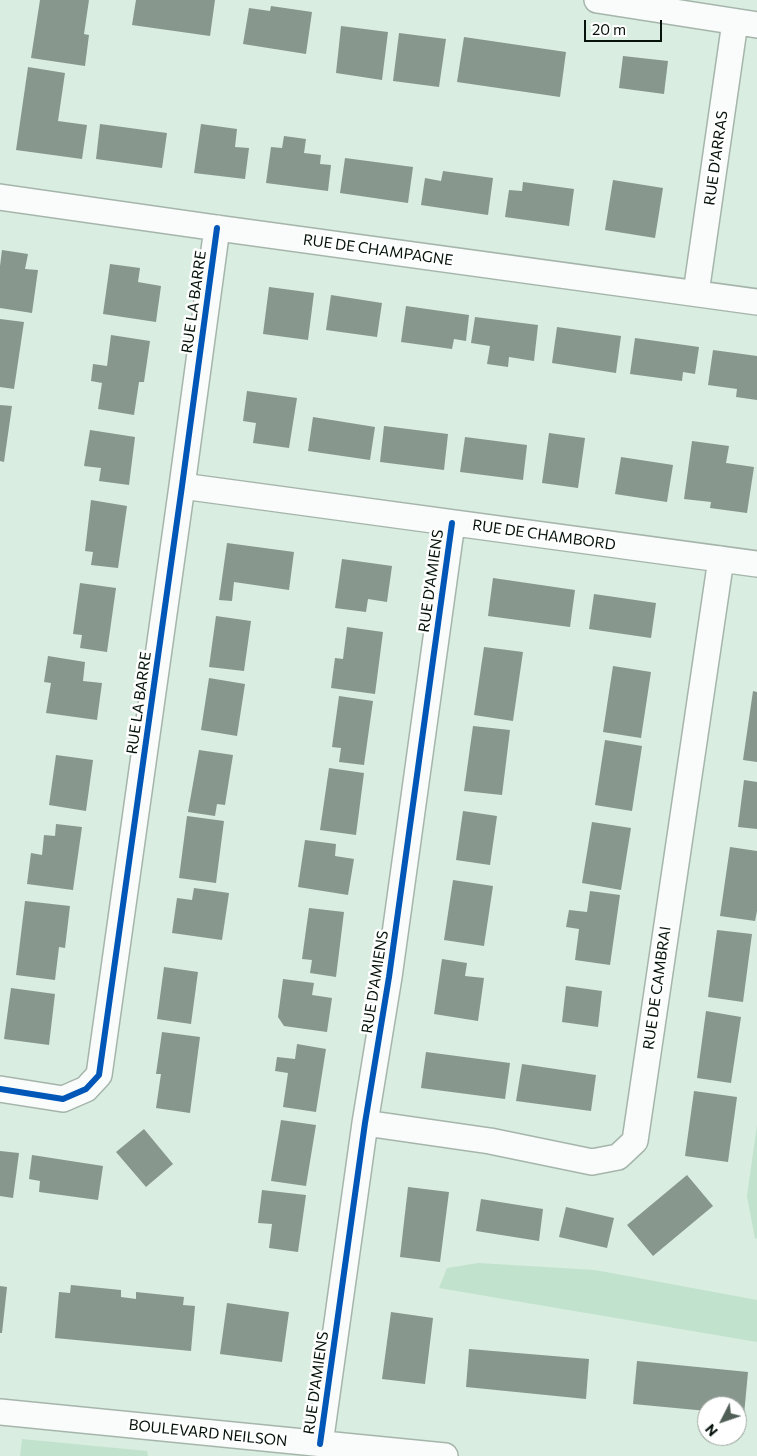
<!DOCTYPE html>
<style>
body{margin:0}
#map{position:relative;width:757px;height:1456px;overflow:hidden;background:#d9ede0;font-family:Commissioner,sans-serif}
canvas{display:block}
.north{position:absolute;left:697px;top:1396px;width:50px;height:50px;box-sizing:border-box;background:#fff;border:1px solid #9ba19d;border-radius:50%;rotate:229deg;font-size:14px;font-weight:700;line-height:20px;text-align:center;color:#06130b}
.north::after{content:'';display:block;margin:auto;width:18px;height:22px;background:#505f56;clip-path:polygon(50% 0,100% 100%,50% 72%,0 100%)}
.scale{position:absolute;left:584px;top:20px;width:78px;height:22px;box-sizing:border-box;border:2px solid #06130b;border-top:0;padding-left:6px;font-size:15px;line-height:18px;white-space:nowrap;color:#06130b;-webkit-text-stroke:4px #fff;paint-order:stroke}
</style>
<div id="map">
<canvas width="757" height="1456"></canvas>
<div class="north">N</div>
<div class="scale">20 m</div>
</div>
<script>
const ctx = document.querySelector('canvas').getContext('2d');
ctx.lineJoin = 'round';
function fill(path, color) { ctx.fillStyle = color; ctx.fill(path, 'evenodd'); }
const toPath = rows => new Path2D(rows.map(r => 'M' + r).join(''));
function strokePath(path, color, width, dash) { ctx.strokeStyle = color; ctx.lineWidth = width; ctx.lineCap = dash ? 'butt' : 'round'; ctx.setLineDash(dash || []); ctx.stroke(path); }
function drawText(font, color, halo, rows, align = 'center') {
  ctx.font = font + ' Commissioner,sans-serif'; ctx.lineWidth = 5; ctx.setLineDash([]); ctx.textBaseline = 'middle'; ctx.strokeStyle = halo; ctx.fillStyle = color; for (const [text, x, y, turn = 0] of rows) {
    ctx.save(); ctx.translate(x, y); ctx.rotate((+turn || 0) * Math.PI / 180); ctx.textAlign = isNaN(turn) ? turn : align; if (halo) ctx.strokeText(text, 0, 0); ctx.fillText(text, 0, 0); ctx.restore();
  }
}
const green = toPath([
 [757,1125,757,1238,755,1239,747,1196],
 [478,1263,595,1270,757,1300,757,1342,439,1288,447,1268],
 [22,1439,147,1451,148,1456,20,1456]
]);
const building = toPath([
 [40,0,89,0,84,34,89,35,85,66,31,58],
 [136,0,215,0,210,36,132,25],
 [271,6,312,12,306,54,243,44,249,8,270,11],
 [341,26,388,32,382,80,336,73],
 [399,33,446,39,439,87,393,81],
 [464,37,566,52,560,97,457,82],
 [623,56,668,61,664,94,619,88],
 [28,67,65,73,58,121,87,125,82,159,16,150],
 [100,124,167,133,162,168,96,159],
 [201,124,237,129,235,147,249,148,245,179,194,173],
 [284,136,306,139,304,153,321,155,320,164,331,165,328,191,266,183,271,147,282,148],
 [345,158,413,167,408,203,340,193],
 [443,171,493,178,488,215,421,205,425,178,441,181],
 [613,180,663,188,655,238,605,230],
 [523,182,574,189,569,226,505,217,509,190,522,191],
 [2,250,28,254,25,269,38,270,32,313,0,308,0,266],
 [110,264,140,268,138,282,161,286,156,322,103,314],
 [269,287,314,293,308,340,263,334],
 [331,295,382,303,377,337,326,330],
 [406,306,469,315,466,341,454,339,452,349,401,342],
 [475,317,538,325,534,361,509,357,508,367,487,364,490,346,471,343],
 [0,319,24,322,14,389,0,387],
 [557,327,621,336,616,373,552,363],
 [111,335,150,341,144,382,139,382,134,415,98,409,102,383,91,381,93,364,107,366],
 [635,338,699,347,695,374,683,372,682,381,630,374],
 [713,350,757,356,757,400,736,397,737,389,708,385],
 [247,391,297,398,289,448,253,443,256,423,243,421],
 [0,405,12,406,4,462,0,461],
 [313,417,375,427,370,460,308,451],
 [384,426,448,434,444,470,380,462],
 [90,430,135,437,129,485,99,481,101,468,84,466],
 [549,433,585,438,578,488,542,483],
 [465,437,527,445,523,480,460,472],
 [692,441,729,446,726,463,754,467,747,513,710,508,711,502,684,499],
 [621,457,673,465,667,502,615,494],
 [91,500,127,506,118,568,91,565,93,552,85,551],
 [227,543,294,552,289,590,234,582,232,601,219,600],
 [342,559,392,566,387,602,368,599,366,612,335,608],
 [493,578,575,590,570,627,488,616],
 [80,583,116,588,107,652,80,648,82,635,73,634],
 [594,594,656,603,651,638,589,629],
 [216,616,251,621,244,671,209,667],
 [347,627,383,632,375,694,331,688,335,658,343,659],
 [484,647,523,652,513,721,474,715],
 [48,656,85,662,83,681,102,683,97,720,46,713,51,683,44,682],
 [613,666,651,672,641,738,603,732],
 [209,678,245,684,237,736,201,730],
 [753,691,757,692,757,762,743,760],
 [339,696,373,701,364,765,339,762,341,748,332,747],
 [473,726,510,730,502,795,464,791],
 [605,740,642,746,632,811,595,805],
 [199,750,233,755,225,805,217,804,215,816,188,812],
 [56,755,93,760,86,811,49,805],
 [329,768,364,773,356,835,320,830],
 [744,780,757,782,757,829,738,827],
 [463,811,497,816,490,865,456,860],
 [187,816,224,821,216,883,179,878],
 [592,822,631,828,621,890,582,883],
 [56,824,82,827,73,890,27,884,31,853,42,855,44,835,55,836],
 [305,840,336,844,335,856,354,859,348,895,298,887],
 [730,847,757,851,757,911,755,921,720,916],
 [453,880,493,886,484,946,444,940],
 [194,888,229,893,222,940,172,933,177,898,192,900],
 [590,891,620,895,610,965,575,960,579,929,566,927,569,910,587,912],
 [25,901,70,906,65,948,59,947,55,980,16,975],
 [309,908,344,912,336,977,310,973,312,960,302,959],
 [717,930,752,934,743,1002,708,997],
 [442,959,467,963,465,976,484,978,478,1021,434,1014],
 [164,967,198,972,191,1024,157,1019],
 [283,979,314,983,312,995,332,998,327,1032,284,1026,278,1017],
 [566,986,602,991,598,1027,562,1022],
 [11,988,55,994,49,1045,4,1039],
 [706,1011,741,1017,731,1083,697,1078],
 [162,1032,200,1037,190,1113,156,1108,161,1074,156,1074],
 [297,1044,326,1049,316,1112,283,1107,288,1073,275,1071,277,1057,295,1059],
 [426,1052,510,1063,505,1099,421,1088],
 [522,1064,596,1075,591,1111,516,1101],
 [694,1091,737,1097,728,1162,685,1156],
 [281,1120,316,1125,306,1186,271,1181],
 [144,1129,173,1164,146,1187,116,1152],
 [0,1151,19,1153,13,1198,0,1196],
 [32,1155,103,1166,98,1200,39,1192,40,1181,29,1179],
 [687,1175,713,1206,653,1256,627,1225],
 [408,1187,449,1192,440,1262,400,1257],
 [262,1190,306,1195,298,1252,269,1248,272,1224,258,1223],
 [481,1199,543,1209,539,1241,476,1231],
 [566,1207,614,1218,607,1248,559,1237],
 [71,1285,121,1290,121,1297,136,1299,136,1292,184,1297,183,1305,195,1306,191,1351,55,1338,59,1292,70,1293],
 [0,1286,7,1287,2,1333,0,1333],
 [227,1303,289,1312,282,1362,220,1354],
 [391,1312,433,1318,425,1384,382,1379],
 [469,1349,589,1359,586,1399,466,1387],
 [637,1361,748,1372,744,1415,737,1414,737,1406,707,1406,707,1411,633,1404]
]);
const minor = toPath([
 [597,0,757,25],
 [0,197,217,228,757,302],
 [696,293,735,22],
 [182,486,757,564],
 [0,1089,63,1099,86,1089,99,1075,182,486,217,228],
 [365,1123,490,1141,592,1162,618,1157,635,1141,721,559],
 [0,1412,445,1456],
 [320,1444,365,1123,389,977,452,523]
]);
const cycleway = toPath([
 [0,1089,63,1099,86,1089,99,1075,182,486,217,228],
 [320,1444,365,1123,389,977,452,523]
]);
const streetNames = [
 ["RUE D'ARRAS",716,158,-82],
 ["RUE DE CHAMPAGNE",378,250,8],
 ["RUE LA BARRE",194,302,-82],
 ["RUE DE CHAMBORD",544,535,8],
 ["RUE D'AMIENS",431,581,-82],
 ["RUE LA BARRE",139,703,-82],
 ["RUE D'AMIENS",375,982,-81],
 ["RUE DE CAMBRAI",657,988,-82],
 ["RUE D'AMIENS",316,1383,-82],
 ["BOULEVARD NEILSON",208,1433,6]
];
fill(green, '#c1e2cc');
fill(building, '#87978d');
strokePath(minor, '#a6b5ac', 28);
strokePath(minor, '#f9fcfa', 25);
strokePath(cycleway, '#0057b8', 6);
drawText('15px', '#06130b', '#fff', streetNames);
</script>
